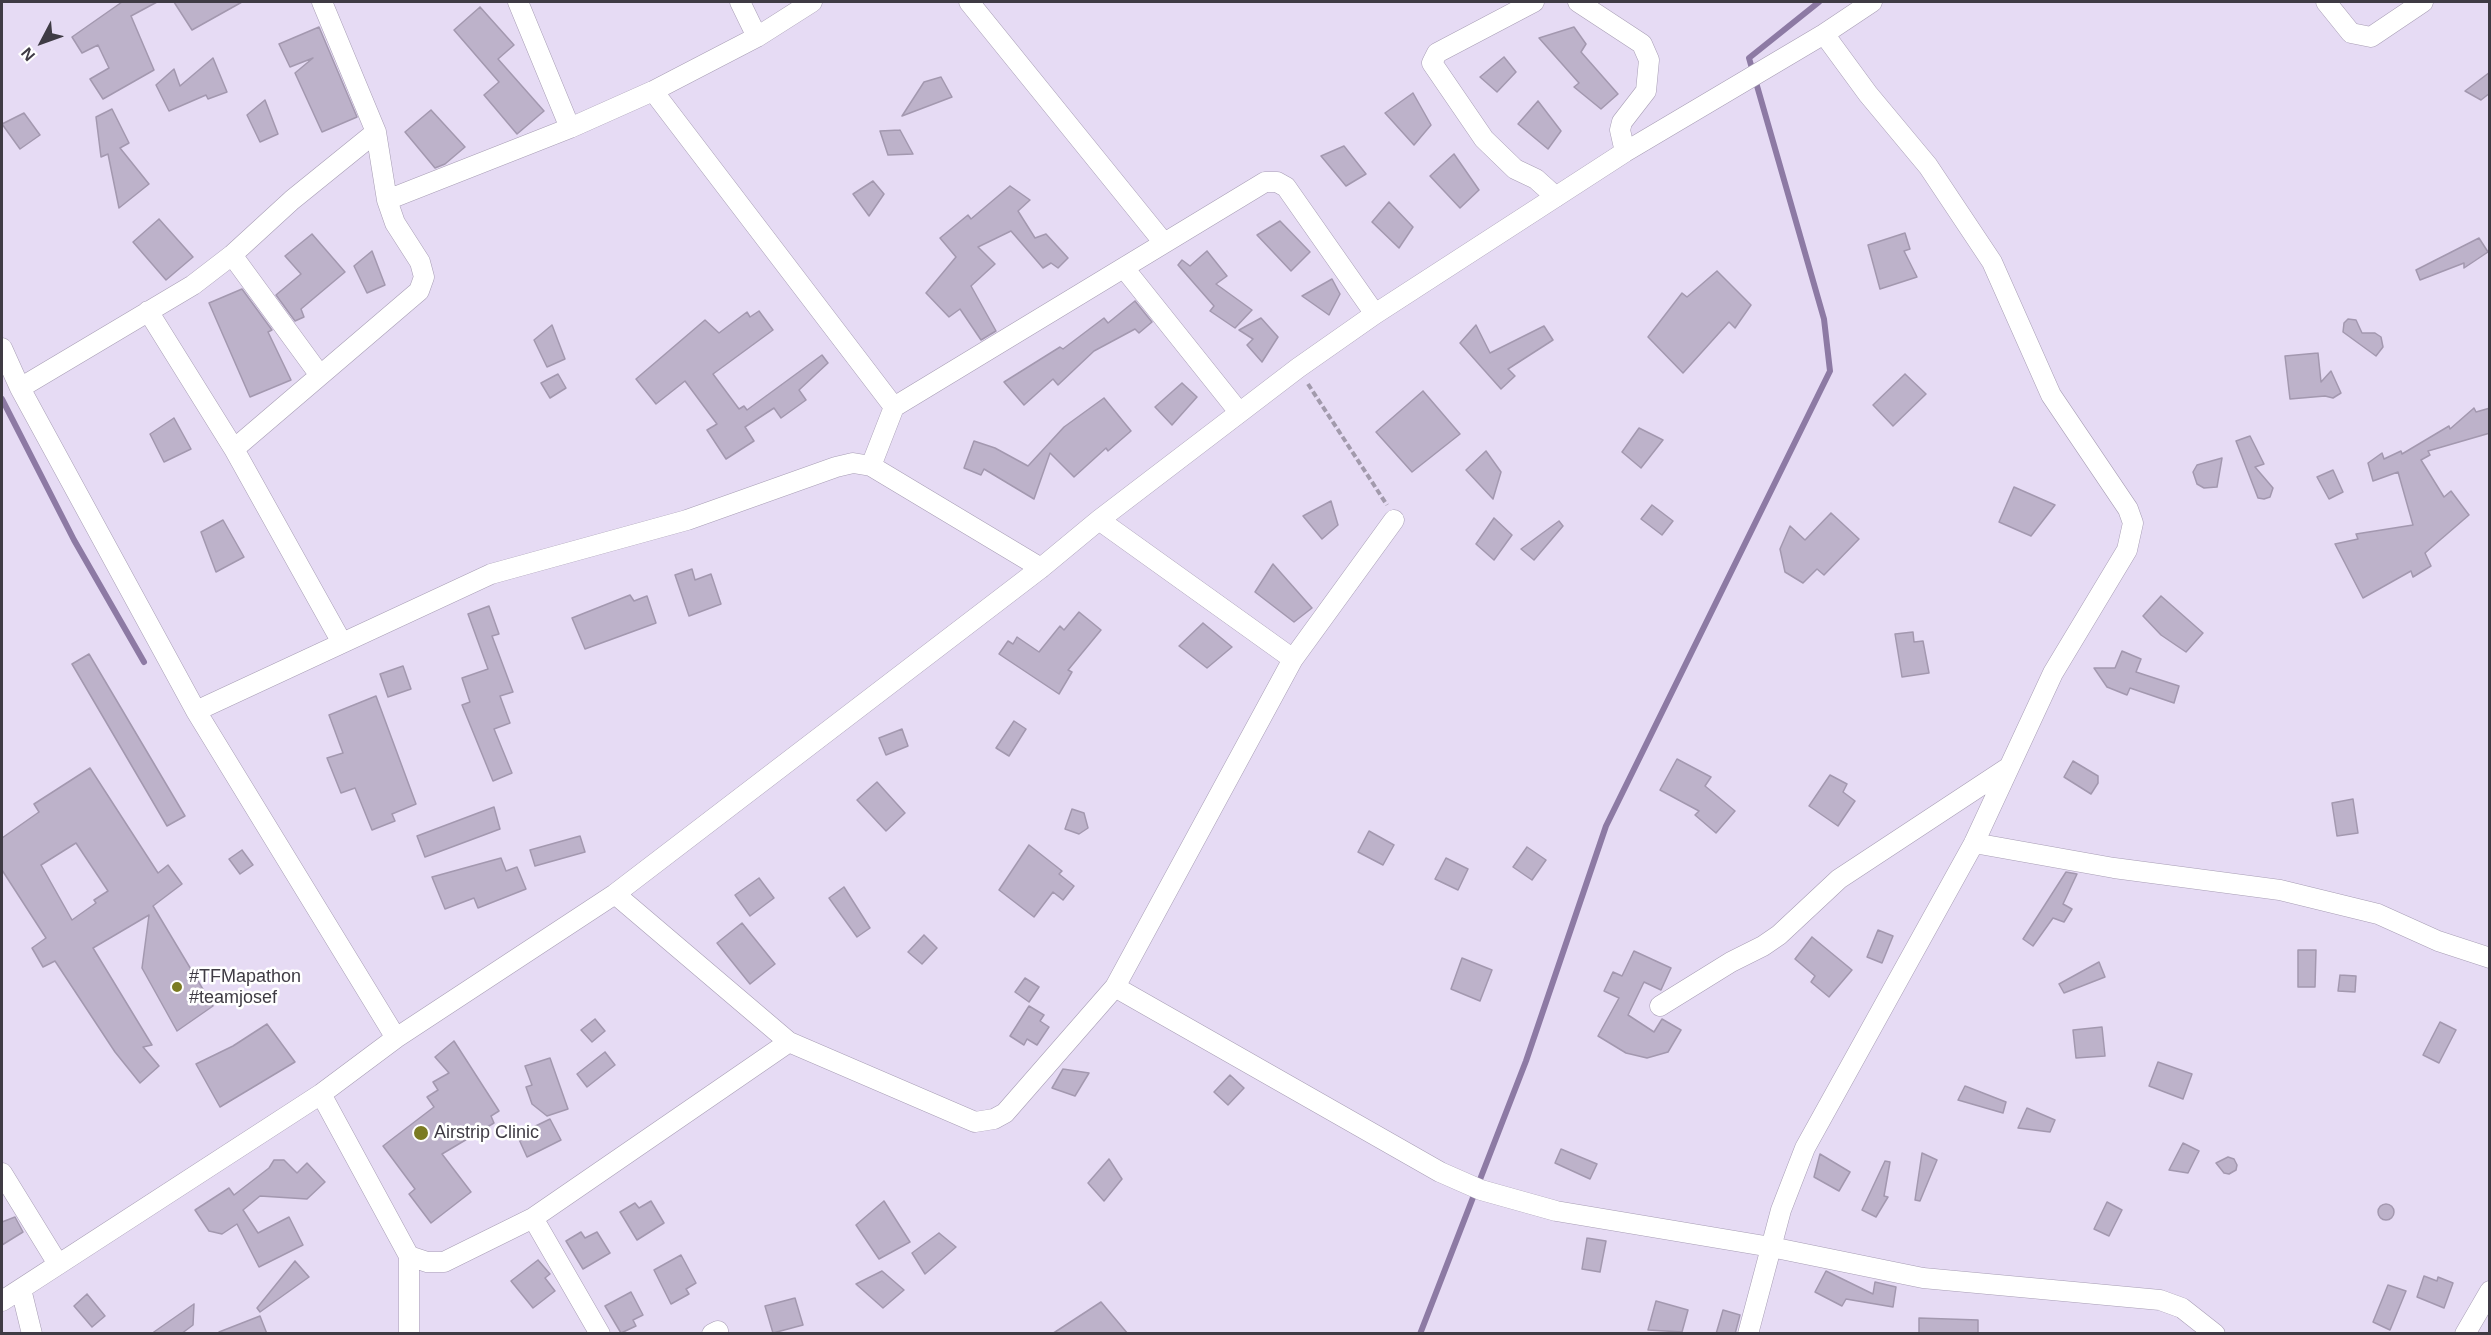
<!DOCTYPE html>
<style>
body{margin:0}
#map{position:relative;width:2491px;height:1335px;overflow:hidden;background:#e6dbf4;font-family:Helvetica,sans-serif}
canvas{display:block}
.frame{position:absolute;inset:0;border:3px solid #3f3b44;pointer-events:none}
.north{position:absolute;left:12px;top:12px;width:60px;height:60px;-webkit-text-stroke:4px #fff;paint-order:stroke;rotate:229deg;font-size:16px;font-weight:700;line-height:24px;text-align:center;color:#3f3b44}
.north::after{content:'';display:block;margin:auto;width:21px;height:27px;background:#3f3b44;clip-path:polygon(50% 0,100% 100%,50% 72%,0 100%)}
</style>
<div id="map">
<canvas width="2491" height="1335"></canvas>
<div class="frame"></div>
<div class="north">N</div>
</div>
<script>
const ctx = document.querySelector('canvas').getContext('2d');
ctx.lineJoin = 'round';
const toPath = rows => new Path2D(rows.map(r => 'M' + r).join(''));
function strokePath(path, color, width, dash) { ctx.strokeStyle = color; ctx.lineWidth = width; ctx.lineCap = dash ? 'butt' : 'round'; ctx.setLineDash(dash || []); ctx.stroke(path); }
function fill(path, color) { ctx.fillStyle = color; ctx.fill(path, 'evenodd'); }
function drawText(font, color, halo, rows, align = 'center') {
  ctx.font = font + ' Helvetica,sans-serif'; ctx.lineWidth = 5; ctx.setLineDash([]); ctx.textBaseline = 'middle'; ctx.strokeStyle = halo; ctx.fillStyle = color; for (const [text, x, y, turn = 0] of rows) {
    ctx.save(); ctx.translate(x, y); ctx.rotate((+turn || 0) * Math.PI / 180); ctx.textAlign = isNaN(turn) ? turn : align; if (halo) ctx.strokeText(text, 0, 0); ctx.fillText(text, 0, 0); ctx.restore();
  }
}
const stream = toPath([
 [2,399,74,540,144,662],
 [1420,1334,1526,1061,1606,826,1830,371,1824,319,1749,58,1819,2]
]);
const building = toPath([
 [122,2,157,2,131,16,154,70,103,99,90,79,109,68,98,45,82,53,72,37,122,2],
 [174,2,242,2,192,30,174,2],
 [480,7,514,45,498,59,544,111,517,134,484,95,499,82,454,30,480,7],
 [319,27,357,117,322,132,295,73,313,58,290,67,279,44,319,27],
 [1574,27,1586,44,1581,52,1618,94,1601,109,1574,87,1579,83,1539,38,1574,27],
 [1504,57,1516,72,1497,92,1480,77,1504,57],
 [213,58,227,92,208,99,206,95,169,111,156,85,174,69,180,86,213,58],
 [2490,72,2490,93,2481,100,2465,91,2490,72],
 [941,77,952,97,902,116,924,82,941,77],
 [1413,93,1431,125,1414,145,1385,113,1413,93],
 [265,100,278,134,260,142,247,115,265,100],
 [1538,101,1561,131,1548,149,1518,124,1538,101],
 [112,109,129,143,120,148,149,184,119,208,108,154,101,157,96,117,112,109],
 [431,110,465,147,445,164,435,168,405,132,431,110],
 [24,113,40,135,20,149,2,124,24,113],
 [900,130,913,154,888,155,880,131,900,130],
 [1344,146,1366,174,1346,186,1321,156,1344,146],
 [1454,154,1479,190,1460,208,1430,176,1454,154],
 [873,181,884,194,869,216,853,194,873,181],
 [1010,186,1030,200,1018,211,1035,238,1046,234,1068,258,1058,268,1051,263,1043,268,1011,231,978,247,995,264,971,286,996,331,981,340,960,309,949,317,926,293,956,257,940,238,968,215,971,219,1010,186],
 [1389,202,1413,227,1399,248,1372,222,1389,202],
 [159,219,193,257,166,280,133,242,159,219],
 [1280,221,1310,252,1291,271,1257,235,1280,221],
 [1905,233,1910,249,1904,251,1917,277,1880,289,1868,245,1905,233],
 [312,234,345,272,301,309,304,317,295,321,276,295,301,274,285,256,312,234],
 [2479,238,2488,252,2464,268,2464,263,2420,280,2416,270,2479,238],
 [372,251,385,285,367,293,354,266,372,251],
 [1207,251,1227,276,1216,284,1252,310,1235,328,1210,311,1214,306,1178,265,1182,260,1190,266,1207,251],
 [1717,271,1751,305,1735,328,1729,322,1683,373,1648,337,1682,293,1687,297,1717,271],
 [1332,279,1340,294,1329,315,1302,296,1332,279],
 [242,289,272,330,268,332,291,380,250,397,209,303,242,289],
 [1135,301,1152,322,1139,333,1135,329,1094,351,1058,385,1053,379,1024,405,1004,382,1060,347,1063,349,1104,318,1108,323,1135,301],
 [759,311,773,330,713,374,739,409,744,406,747,410,822,355,828,363,799,390,806,400,781,418,774,408,745,427,754,441,726,459,707,430,717,424,685,381,656,404,636,379,705,320,719,333,747,312,750,317,759,311],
 [1261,318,1278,337,1262,362,1247,345,1253,339,1239,330,1261,318],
 [2348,319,2356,320,2362,333,2375,333,2381,337,2383,347,2376,356,2343,332,2344,323,2348,319],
 [552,325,565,359,547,367,534,340,552,325],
 [1476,325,1490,353,1544,326,1553,340,1508,369,1515,376,1501,389,1460,343,1476,325],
 [2318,353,2321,382,2331,371,2341,393,2333,398,2325,396,2290,399,2285,356,2318,353],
 [558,374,566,388,550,398,541,383,558,374],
 [1905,374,1926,394,1893,426,1873,405,1905,374],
 [1182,383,1197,397,1172,425,1155,407,1182,383],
 [1423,391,1460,434,1412,472,1376,432,1423,391],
 [1104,398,1131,431,1108,451,1106,448,1074,477,1050,453,1034,499,984,469,981,475,964,468,974,441,995,448,1028,466,1064,427,1104,398],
 [2474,408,2476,412,2490,408,2490,433,2428,451,2430,455,2421,460,2444,497,2451,491,2469,515,2425,553,2431,566,2413,577,2411,571,2363,598,2335,544,2358,539,2356,534,2413,525,2398,472,2373,481,2368,463,2382,453,2384,459,2401,451,2402,454,2449,426,2450,429,2474,408],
 [174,418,191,449,164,462,150,434,174,418],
 [1639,428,1663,440,1641,468,1622,452,1639,428],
 [2250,436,2264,464,2255,467,2273,488,2270,497,2264,499,2258,498,2236,441,2250,436],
 [1486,451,1501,472,1493,499,1466,470,1486,451],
 [2222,458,2217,487,2204,488,2197,484,2193,472,2197,465,2222,458],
 [2333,470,2343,492,2329,499,2317,477,2333,470],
 [2014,487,2055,505,2031,536,1999,522,2014,487],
 [1331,501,1338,525,1322,539,1303,516,1331,501],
 [1652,505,1673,521,1662,535,1641,519,1652,505],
 [1831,513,1859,539,1824,575,1817,569,1803,583,1785,572,1780,549,1790,526,1805,540,1831,513],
 [1494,518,1512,535,1494,560,1476,544,1494,518],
 [223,520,244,557,216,572,201,532,223,520],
 [1559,521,1563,526,1534,560,1521,549,1559,521],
 [1273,564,1312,608,1294,622,1255,592,1273,564],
 [692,569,695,580,711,574,721,604,689,616,675,575,692,569],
 [630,595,634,601,647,596,656,623,585,649,572,618,630,595],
 [2161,596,2203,633,2186,652,2161,635,2143,616,2161,596],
 [489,606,499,634,492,636,513,692,500,696,510,723,494,729,512,773,493,781,462,705,470,702,462,678,488,669,468,614,489,606],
 [1079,612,1101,630,1068,670,1072,672,1059,694,999,654,1008,641,1013,644,1017,637,1039,652,1060,626,1064,630,1079,612],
 [1203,623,1232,647,1207,668,1179,646,1203,623],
 [1913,632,1914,642,1923,641,1929,673,1902,677,1895,634,1913,632],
 [2122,651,2141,659,2136,672,2179,686,2174,703,2130,688,2127,695,2107,687,2094,668,2115,668,2122,651],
 [89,654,185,816,167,826,72,664,89,654],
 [403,666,411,689,388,697,380,674,403,666],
 [376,696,416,804,392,814,395,821,372,830,355,788,341,793,327,758,343,753,329,715,376,696],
 [1014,721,1026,729,1009,756,996,748,1014,721],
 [902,729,908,746,886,755,879,738,902,729],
 [1677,759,1711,777,1705,786,1735,811,1716,833,1695,815,1699,811,1660,790,1677,759],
 [2073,761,2098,776,2098,783,2091,794,2064,777,2073,761],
 [90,768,158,873,168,865,182,884,153,906,213,1006,177,1031,142,968,149,915,93,948,152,1045,143,1047,159,1066,140,1083,115,1052,55,961,43,967,32,948,46,938,2,870,2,838,39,812,34,804,90,768],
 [76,843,108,891,94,900,96,903,72,920,41,865,76,843],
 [1830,775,1847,784,1843,792,1855,801,1838,826,1809,806,1830,775],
 [877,782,905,813,886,831,857,800,877,782],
 [2353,799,2358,833,2337,836,2332,803,2353,799],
 [494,807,500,829,425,857,417,836,494,807],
 [1072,809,1084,813,1088,828,1079,834,1065,829,1072,809],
 [1369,831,1394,845,1383,865,1358,852,1369,831],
 [580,836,585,852,535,866,530,850,580,836],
 [1029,845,1062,871,1059,874,1074,886,1063,900,1053,892,1034,917,999,890,1029,845],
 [1527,847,1546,860,1532,880,1513,867,1527,847],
 [242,850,253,865,240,874,229,859,242,850],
 [501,858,506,871,517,867,526,889,478,908,474,898,445,909,432,877,501,858],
 [1446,858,1468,869,1458,890,1435,879,1446,858],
 [2066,872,2077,874,2063,904,2072,909,2064,922,2053,918,2033,946,2023,939,2066,872],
 [759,878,774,898,750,916,735,895,759,878],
 [844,887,870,928,857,937,829,898,844,887],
 [742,923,775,964,750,984,717,943,742,923],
 [1878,930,1893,936,1882,963,1867,957,1878,930],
 [924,935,937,948,922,964,908,952,924,935],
 [1812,937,1852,970,1829,997,1811,982,1815,976,1795,959,1812,937],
 [2298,950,2316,950,2315,987,2298,987,2298,950],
 [1634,951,1671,968,1661,990,1644,982,1628,1015,1654,1032,1662,1019,1681,1030,1668,1052,1647,1058,1626,1053,1598,1036,1619,998,1604,991,1613,972,1622,976,1634,951],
 [1462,958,1492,970,1480,1001,1451,989,1462,958],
 [2099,962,2105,977,2064,993,2059,984,2099,962],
 [2340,975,2356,976,2355,992,2338,991,2340,975],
 [1025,978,1039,987,1029,1002,1015,992,1025,978],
 [1029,1006,1044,1015,1040,1021,1049,1027,1037,1045,1027,1039,1024,1045,1010,1036,1029,1006],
 [595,1019,605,1031,592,1042,581,1030,595,1019],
 [2440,1022,2456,1030,2439,1063,2423,1055,2440,1022],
 [267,1024,295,1062,220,1107,196,1064,233,1046,267,1024],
 [2102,1027,2105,1056,2076,1058,2073,1030,2102,1027],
 [454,1041,499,1111,491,1116,494,1123,442,1154,471,1192,431,1223,409,1194,415,1189,383,1146,434,1107,427,1097,438,1090,433,1082,449,1073,435,1057,454,1041],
 [605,1052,615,1065,587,1087,577,1074,605,1052],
 [550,1058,568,1109,547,1116,532,1104,526,1087,532,1085,525,1066,550,1058],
 [2158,1062,2192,1074,2183,1099,2149,1086,2158,1062],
 [1063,1069,1089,1073,1075,1096,1052,1088,1063,1069],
 [1230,1075,1244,1088,1228,1105,1214,1092,1230,1075],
 [1965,1086,2006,1102,2003,1113,1958,1100,1965,1086],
 [2027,1108,2055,1120,2050,1132,2018,1128,2027,1108],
 [550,1119,561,1140,527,1157,517,1135,550,1119],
 [2183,1143,2199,1151,2188,1173,2169,1170,2183,1143],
 [1561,1149,1597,1164,1590,1179,1555,1163,1561,1149],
 [1922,1153,1937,1160,1920,1201,1915,1200,1922,1153],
 [1820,1154,1850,1172,1839,1191,1814,1177,1820,1154],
 [2228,1157,2234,1159,2237,1165,2236,1170,2229,1174,2224,1173,2216,1163,2228,1157],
 [1109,1159,1122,1179,1104,1201,1088,1183,1109,1159],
 [274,1160,284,1160,297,1173,307,1163,325,1182,307,1199,260,1196,243,1210,258,1233,289,1217,303,1245,259,1267,237,1224,222,1234,209,1231,195,1210,229,1188,234,1195,269,1168,274,1160],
 [1885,1161,1890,1162,1884,1196,1888,1197,1876,1217,1862,1210,1885,1161],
 [651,1201,664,1223,637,1240,620,1212,635,1203,639,1208,651,1201],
 [884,1201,910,1242,879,1259,856,1225,884,1201],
 [2107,1202,2122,1210,2109,1236,2094,1229,2107,1202],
 '2378 1212a8 8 0 1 1 16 0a8 8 0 1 1-16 0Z',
 [15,1217,23,1232,2,1245,2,1222,15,1217],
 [581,1232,585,1238,597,1232,610,1253,583,1269,566,1241,581,1232],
 [939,1233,956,1247,925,1274,912,1253,939,1233],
 [1587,1238,1606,1241,1600,1272,1582,1269,1587,1238],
 [681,1255,696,1283,686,1289,689,1294,671,1304,654,1270,681,1255],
 [538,1260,550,1274,545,1278,555,1291,533,1308,511,1281,538,1260],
 [295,1261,309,1277,260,1312,257,1308,295,1261],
 [882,1271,904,1290,883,1308,856,1284,882,1271],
 [1826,1271,1873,1294,1875,1282,1896,1287,1893,1307,1846,1299,1842,1306,1815,1292,1826,1271],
 [2424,1276,2437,1281,2438,1277,2453,1283,2444,1308,2417,1297,2424,1276],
 [2388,1285,2406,1291,2390,1330,2373,1322,2388,1285],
 [631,1292,643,1315,633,1320,636,1326,621,1333,605,1306,631,1292],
 [87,1294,105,1316,92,1327,74,1306,87,1294],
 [795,1298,803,1325,773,1333,765,1306,795,1298],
 [1656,1301,1688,1310,1682,1332,1648,1330,1656,1301],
 [1101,1302,1128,1334,1052,1334,1101,1302],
 [194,1304,193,1325,181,1334,151,1334,194,1304],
 [1723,1310,1740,1315,1735,1334,1716,1334,1723,1310],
 [260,1316,267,1334,219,1334,219,1332,260,1316],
 [1919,1318,1978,1320,1978,1334,1919,1334,1919,1318]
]);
const path = toPath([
 [1308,384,1387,505]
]);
const street = toPath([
 [518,2,570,128],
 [740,2,757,37],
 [969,2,1164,243],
 [1534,2,1437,53,1432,63,1484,139,1515,169,1536,179,1556,197],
 [1578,2,1642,44,1649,60,1646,91,1622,122,1620,130,1625,152],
 [2326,2,2351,33,2371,37,2423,2],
 [653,91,894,407],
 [387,200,570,128,653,91,757,37,812,2],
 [232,255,319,374],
 [1124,268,1239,412],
 [148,311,234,449,341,641],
 [2,348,20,388,196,711,396,1038],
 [20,388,193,285,232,255,292,200,376,132],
 [234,449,419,291,424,277,420,262,395,223,387,200,376,132,322,2],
 [871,466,894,407,1265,182,1277,182,1286,187,1375,314],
 [1099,520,1293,659],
 [196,711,491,574,687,520,836,467,853,463,871,466,1041,568],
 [1974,843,2114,868,2280,890,2378,914,2438,941,2490,958],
 [615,894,789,1042,975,1122,994,1119,1005,1113,1115,987,1293,659,1394,520],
 [1115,987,1440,1172,1481,1190,1556,1211,1771,1247,1923,1278,2160,1300,2182,1308,2215,1334],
 [1660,1006,1731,962,1763,946,1779,935,1839,879,2009,767],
 [321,1094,409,1256,409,1334],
 [2,1173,58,1264],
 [533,1218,600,1334],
 [409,1256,427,1262,444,1262,533,1218,789,1042],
 [21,1289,32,1334],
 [2,1301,321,1094,396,1038,615,894,1041,568,1099,520,1298,368,1375,314,1625,152,1824,34,1872,2],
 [712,1334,718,1331],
 [1748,1334,1781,1210,1805,1148,1974,843,2053,673,2127,550,2133,523,2128,509,2051,395,1992,262,1928,166,1868,94,1824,34],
 [2465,1334,2490,1291]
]);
const markers = [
 [177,987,6,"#7b7b22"],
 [421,1133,8,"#7b7b22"]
];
const poiNames = [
 ["#TFMapathon",189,977],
 ["#teamjosef",189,998],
 ["Airstrip Clinic",434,1133]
];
strokePath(stream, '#8d7aa4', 6);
fill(building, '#bdb2ca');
strokePath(building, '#a398af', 1.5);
strokePath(street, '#a79db4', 21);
strokePath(path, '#a29aac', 4, [6, 3]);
strokePath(street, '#fff', 20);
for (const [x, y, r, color] of markers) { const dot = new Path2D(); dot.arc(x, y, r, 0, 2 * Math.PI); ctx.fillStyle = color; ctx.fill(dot); strokePath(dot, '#fff', 2); }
drawText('18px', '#3f3b44', '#fff', poiNames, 'left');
</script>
